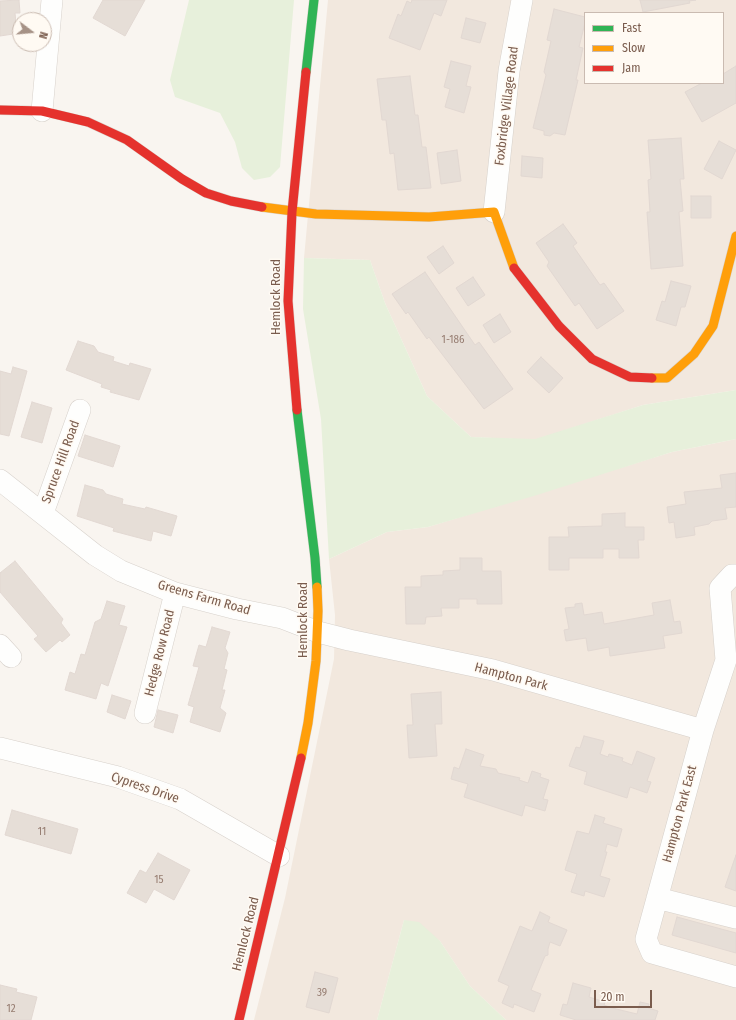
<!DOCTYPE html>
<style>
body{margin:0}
#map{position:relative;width:736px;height:1020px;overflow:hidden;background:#f9f5f0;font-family:"Fira Sans Condensed",sans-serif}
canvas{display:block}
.legend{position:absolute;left:584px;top:12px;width:140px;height:72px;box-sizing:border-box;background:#fffaf3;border:1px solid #cabbb1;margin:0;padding:5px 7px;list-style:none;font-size:12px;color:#7a5c4d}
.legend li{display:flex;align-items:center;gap:8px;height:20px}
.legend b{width:20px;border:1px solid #cabbb1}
.north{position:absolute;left:12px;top:12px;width:40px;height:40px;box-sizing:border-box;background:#fffaf3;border:1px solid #cabbb1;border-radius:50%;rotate:106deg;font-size:11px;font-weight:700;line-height:16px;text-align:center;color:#7a5c4d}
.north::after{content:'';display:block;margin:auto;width:14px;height:18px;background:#a69286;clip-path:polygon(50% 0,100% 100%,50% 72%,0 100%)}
.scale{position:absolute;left:594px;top:990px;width:58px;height:18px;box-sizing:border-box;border:2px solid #7a5c4d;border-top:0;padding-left:5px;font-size:12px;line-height:14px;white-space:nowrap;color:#7a5c4d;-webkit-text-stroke:3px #fffaf3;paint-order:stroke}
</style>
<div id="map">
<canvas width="736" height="1020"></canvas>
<ul class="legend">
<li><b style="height:5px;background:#30b455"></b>Fast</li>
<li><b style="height:5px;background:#ff9f0a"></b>Slow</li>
<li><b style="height:5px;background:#e5322d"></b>Jam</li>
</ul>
<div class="north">N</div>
<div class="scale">20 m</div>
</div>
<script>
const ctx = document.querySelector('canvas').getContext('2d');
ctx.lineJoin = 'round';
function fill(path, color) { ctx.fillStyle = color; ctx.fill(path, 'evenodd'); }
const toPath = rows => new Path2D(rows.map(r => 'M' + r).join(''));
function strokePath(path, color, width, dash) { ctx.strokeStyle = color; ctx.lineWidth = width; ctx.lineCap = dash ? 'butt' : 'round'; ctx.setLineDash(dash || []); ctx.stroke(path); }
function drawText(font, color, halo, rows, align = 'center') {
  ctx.font = font + ' "Fira Sans Condensed",sans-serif'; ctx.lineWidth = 3; ctx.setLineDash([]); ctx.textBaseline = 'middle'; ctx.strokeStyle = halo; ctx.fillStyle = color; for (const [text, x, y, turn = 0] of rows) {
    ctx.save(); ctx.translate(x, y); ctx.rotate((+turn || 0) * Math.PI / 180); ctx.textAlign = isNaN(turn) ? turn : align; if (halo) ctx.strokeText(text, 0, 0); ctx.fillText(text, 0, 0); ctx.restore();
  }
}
const residential = toPath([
 [328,0,736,0,736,390,643,405,535,440,471,437,427,396,385,303,370,260,304,258],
 [585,13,723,13,723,83,585,83],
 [736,439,736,1020,506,1020,470,986,440,941,404,920,377,1020,254,1020,285,898,334,659,335,615,329,559,387,532,428,527,672,452]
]);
const green = toPath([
 [189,0,294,0,280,167,270,177,254,180,242,168,235,142,220,113,175,97,170,80],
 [304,258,370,260,385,303,427,396,471,437,535,439,643,405,736,390,736,439,672,452,537,495,428,527,387,532,329,559,321,419,303,309],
 [404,920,419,922,440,941,470,986,506,1020,377,1020]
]);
const building = toPath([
 [19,0,20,13,15,13,16,23,20,23,20,33,0,36,0,1,19,0],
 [103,0,145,0,125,36,93,18,103,0],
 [412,0,447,0,441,16,434,13,420,50,389,38,398,14,401,16,407,1,411,3,412,0],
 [640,0,696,0,689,1,690,3,643,12,640,0],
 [554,9,585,17,585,23,579,47,583,48,576,80,578,80,565,135,554,133,550,136,544,135,544,131,533,128,546,75,544,72,551,41,547,40,554,9],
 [466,18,486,23,480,43,461,38,466,18],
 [451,61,471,66,466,86,471,87,464,113,445,107,450,89,444,87,451,61],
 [736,66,736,103,702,122,685,92,702,83,723,83,723,74,736,66],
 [410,76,415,115,418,115,422,147,426,147,431,188,398,190,394,153,390,154,386,120,382,120,377,79,410,76],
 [681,138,684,179,680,179,683,211,679,212,683,266,651,269,647,212,650,212,648,180,651,179,648,140,681,138],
 [719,141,736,150,722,179,704,169,719,141],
 [457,150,461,181,441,184,437,153,457,150],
 [522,156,543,158,542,178,521,176,522,156],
 [691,196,711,196,711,218,691,218,691,196],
 [563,224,577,243,573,246,600,285,604,283,624,311,597,329,579,303,575,306,547,266,549,262,536,243,563,224],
 [443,246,454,263,439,274,427,257,443,246],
 [425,272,475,345,479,342,513,389,484,409,429,337,427,339,408,312,406,314,392,294,425,272],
 [473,277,485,295,468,306,456,288,473,277],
 [671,281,691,286,685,307,681,307,676,326,656,320,662,301,665,302,671,281],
 [500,314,511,332,494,343,483,325,500,314],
 [78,341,94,346,98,352,114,357,113,361,129,366,130,363,151,369,139,400,110,392,111,390,101,387,102,384,66,370,78,341],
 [541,357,563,378,549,393,527,372,541,357],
 [13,367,27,371,9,436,0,434,0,371,11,374,13,367],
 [32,402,52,408,42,443,21,437,32,402],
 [85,435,120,446,113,467,78,456,85,435],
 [736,473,736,507,725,508,727,519,712,521,709,524,694,527,695,535,676,538,674,522,669,523,667,507,686,504,684,492,722,488,720,475,736,473],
 [85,485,103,490,106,494,123,499,122,504,145,509,146,507,177,516,171,536,153,531,151,541,113,531,114,528,77,516,85,485],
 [625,513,625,527,644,527,644,540,638,540,639,558,619,558,619,549,603,549,603,558,569,558,569,570,549,570,549,537,569,537,568,527,602,526,602,514,625,513],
 [460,558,482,558,482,571,501,571,502,604,477,604,477,599,459,599,459,608,441,608,442,616,426,617,425,624,406,624,405,587,421,587,421,576,443,575,443,571,460,570,460,558],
 [15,561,63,619,61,623,70,635,62,642,60,640,46,652,34,639,38,636,0,592,0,573,15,561],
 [670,600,674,622,680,621,682,633,663,636,665,648,610,656,609,647,588,651,586,638,566,641,564,630,569,629,565,608,575,607,575,604,582,603,584,615,602,612,604,624,654,615,652,603,670,600],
 [107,601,125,606,119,625,127,627,108,686,101,683,96,699,65,690,70,672,75,674,81,654,85,655,95,622,101,619,107,601],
 [212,627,230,632,225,648,228,653,224,669,227,670,222,690,225,690,220,708,226,713,220,732,190,722,194,707,188,705,199,667,193,666,199,645,206,647,212,627],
 [441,692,442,724,435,724,437,756,409,758,407,725,413,725,411,694,441,692],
 [112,695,131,701,125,719,107,712,112,695],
 [158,710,178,715,173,733,154,727,158,710],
 [584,736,604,741,600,754,608,757,609,754,623,758,622,761,632,765,637,751,655,758,647,781,651,782,647,793,630,787,627,798,584,784,587,772,569,766,576,747,580,748,584,736],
 [466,749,484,755,480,766,496,769,498,773,520,778,519,780,528,783,532,771,541,774,540,777,549,780,543,799,548,800,545,811,525,805,522,816,464,797,468,784,451,779,454,767,459,769,466,749],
 [12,810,78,829,71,854,5,835,12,810],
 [595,815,605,818,603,823,622,829,617,847,607,844,605,852,607,852,600,876,610,879,604,897,585,891,584,896,571,892,577,874,565,870,577,831,589,834,595,815],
 [158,853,190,870,174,900,154,889,146,903,127,893,140,870,146,873,158,853],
 [736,855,736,891,725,887,736,855],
 [540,912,550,917,548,922,567,930,560,946,550,942,548,949,548,955,545,956,531,990,541,994,534,1012,514,1004,513,1008,502,1003,509,986,498,981,520,926,532,931,540,912],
 [677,917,736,933,736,953,672,935,677,917],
 [315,972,338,978,329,1013,306,1007,315,972],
 [573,983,591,988,589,997,605,1002,604,1005,612,1008,637,1014,640,1002,649,1004,648,1008,658,1011,655,1020,576,1020,560,1015,563,1004,567,1005,573,983],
 [0,985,17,989,16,992,37,997,31,1020,0,1020,0,985]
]);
const street = toPath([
 [42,111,52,0],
 [494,212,509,71,522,0],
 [0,480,95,555,121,571,175,593,237,609,282,618,318,632,349,640,493,670,703,730],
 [43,513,80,410],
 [736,575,732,575,720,588,726,660,703,730,646,939,652,953,736,977],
 [0,645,11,657],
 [145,713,175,593],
 [0,748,118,777,180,799,279,856],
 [657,898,736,918]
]);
const fast = toPath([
 [306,72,314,0],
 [297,410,315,558,317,587]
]);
const slow = toPath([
 [262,207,316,214,429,217,494,212,514,268],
 [652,378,667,378,694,354,713,326,736,236],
 [301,758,308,723,316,661,318,611,317,587]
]);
const jam = toPath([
 [0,110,42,111,88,122,127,140,182,179,206,193,231,201,262,207],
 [514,268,559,326,592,359,630,377,652,378],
 [297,410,288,301,292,212,306,72],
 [239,1020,301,758]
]);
const numberNames = [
 ["1-186",453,340],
 ["11",42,832],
 ["15",159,880],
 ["39",322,993],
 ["12",11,1009]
];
const streetNames = [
 ["Foxbridge Village Road",507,106,-83],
 ["Hemlock Road",276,297,-90],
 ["Spruce Hill Road",61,462,-70],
 ["Greens Farm Road",204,598,16],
 ["Hemlock Road",303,620,-90],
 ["Hedge Row Road",160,653,-76],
 ["Hampton Park",511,677,15],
 ["Cypress Drive",145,788,19],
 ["Hampton Park East",680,814,-75],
 ["Hemlock Road",246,934,-76]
];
fill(residential, '#f2e8de');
fill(green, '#e7f0db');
fill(building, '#e6ded7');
strokePath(building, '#e2d8d2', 1);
strokePath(street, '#d7d1cb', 22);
strokePath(fast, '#d9d2cb', 10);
strokePath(slow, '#d9d2cb', 10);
strokePath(jam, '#d9d2cb', 10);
strokePath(street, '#fefefd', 21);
strokePath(fast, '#30b455', 9);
strokePath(slow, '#ff9f0a', 9);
strokePath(jam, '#e5322d', 9);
drawText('11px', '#977e72', null, numberNames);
drawText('13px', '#7a5c4d', '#fffaf3', streetNames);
</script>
